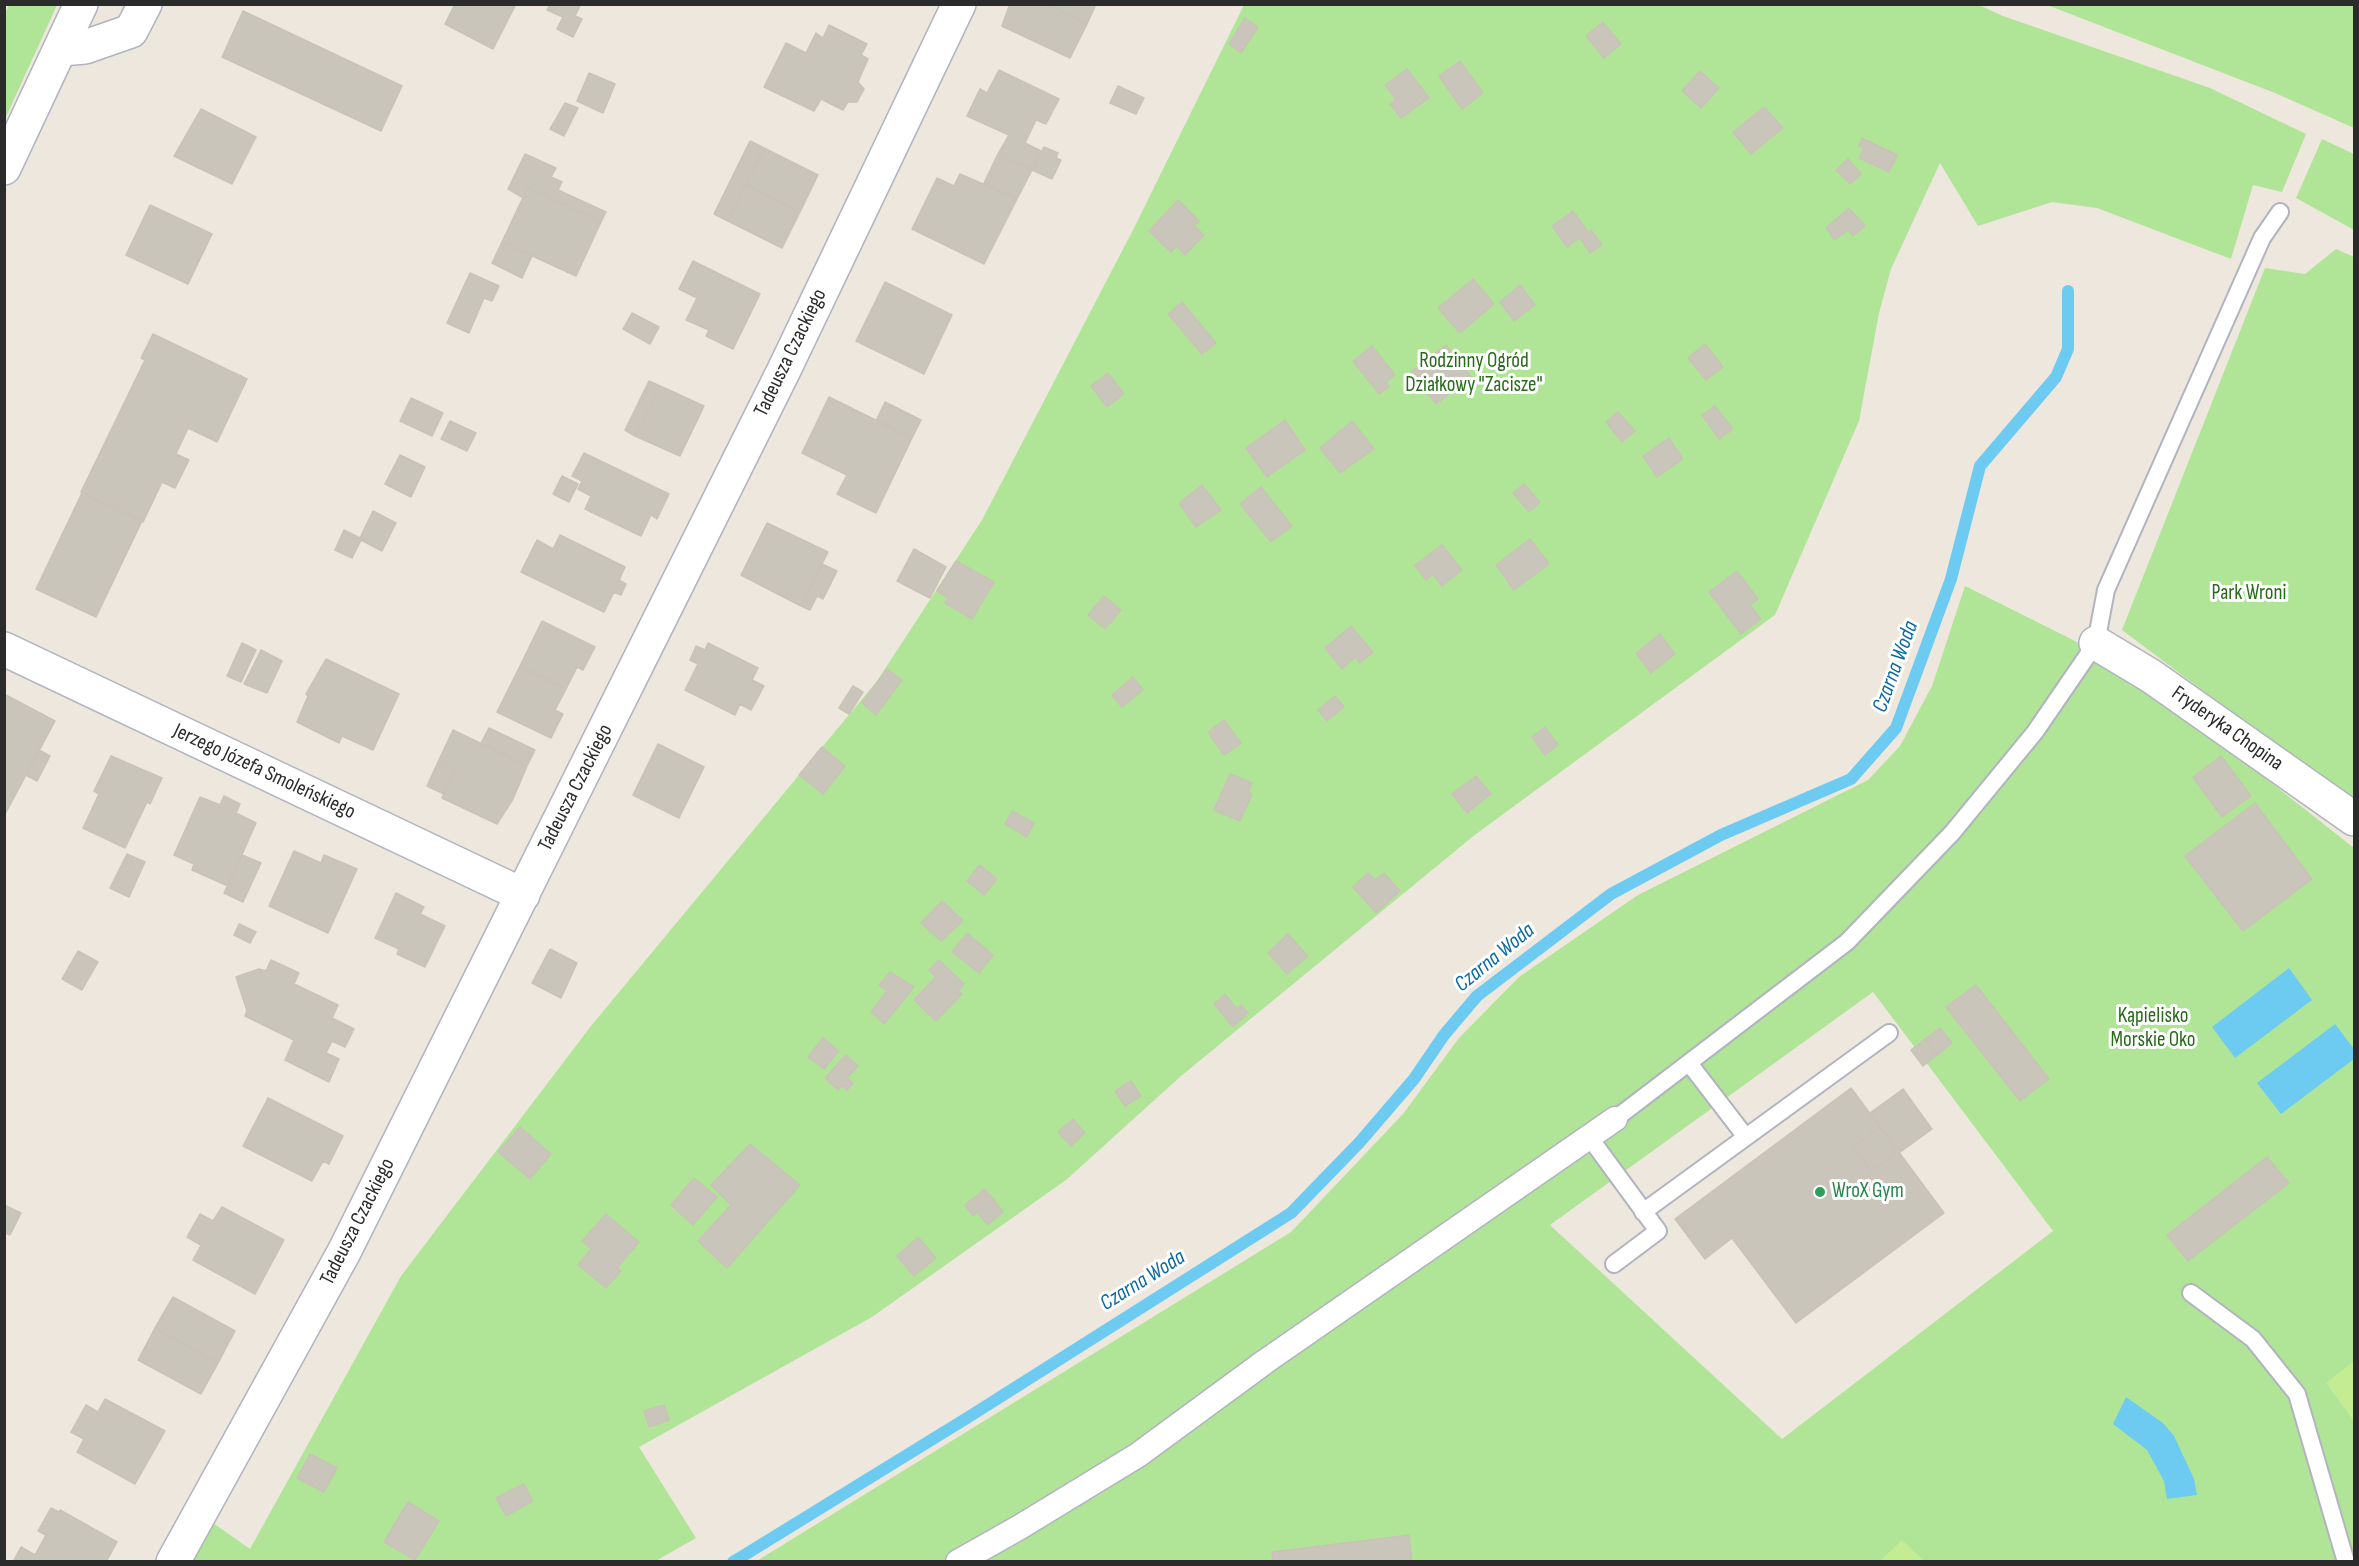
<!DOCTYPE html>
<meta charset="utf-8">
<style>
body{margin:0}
#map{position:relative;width:2359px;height:1566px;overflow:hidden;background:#ede7dd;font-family:"Sofia Sans Condensed",sans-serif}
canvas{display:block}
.frame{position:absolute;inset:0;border:6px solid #2b2b2b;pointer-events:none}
</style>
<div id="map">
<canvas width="2359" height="1566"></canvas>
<div class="frame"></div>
</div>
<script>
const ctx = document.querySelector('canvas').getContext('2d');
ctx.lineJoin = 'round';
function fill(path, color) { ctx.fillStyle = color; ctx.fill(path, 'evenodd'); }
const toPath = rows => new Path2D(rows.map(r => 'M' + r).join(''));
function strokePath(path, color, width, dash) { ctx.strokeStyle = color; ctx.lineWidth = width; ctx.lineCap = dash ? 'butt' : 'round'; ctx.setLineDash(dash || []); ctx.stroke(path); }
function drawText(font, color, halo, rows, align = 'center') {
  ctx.font = font + ' "Sofia Sans Condensed",sans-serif'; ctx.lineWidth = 6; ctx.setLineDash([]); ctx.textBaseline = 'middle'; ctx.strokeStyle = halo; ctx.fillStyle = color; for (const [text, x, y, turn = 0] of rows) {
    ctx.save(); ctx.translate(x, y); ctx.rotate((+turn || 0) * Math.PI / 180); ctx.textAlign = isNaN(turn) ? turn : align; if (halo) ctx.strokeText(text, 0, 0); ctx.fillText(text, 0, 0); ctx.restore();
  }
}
const green = toPath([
 [9,5,57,5,5,119,4,15],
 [1244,5,1979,5,2003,16,2210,88,2306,134,2282,192,2253,185,2231,259,2097,208,2052,202,1978,226,1940,163,1891,269,1879,313,1859,421,1775,615,1476,834,1181,1076,1066,1180,872,1317,639,1447,696,1538,654,1562,192,1562,213,1523,250,1549,401,1276,591,1026,877,681,982,520,1134,228],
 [2047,5,2354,5,2354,128,2275,93],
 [2322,139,2354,154,2354,230,2296,198],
 [2336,249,2354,257,2354,804,2122,630,2265,268,2305,274],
 [1965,586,2075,641,2170,703,2354,848,2354,1561,755,1562,1291,1232,1403,1114,1459,1038,1519,977,1638,895,1868,780,1900,746,1932,686],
 [1873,992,2053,1231,1782,1439,1550,1225]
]);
const pitch = toPath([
 [2354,1361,2354,1421,2326,1383],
 [1902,1540,1924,1561,1880,1561]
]);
const water = toPath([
 [2289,968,2312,1000,2235,1058,2212,1027],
 [2335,1024,2354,1049,2354,1059,2281,1114,2257,1083],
 [2126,1397,2163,1423,2174,1436,2194,1479,2197,1495,2167,1499,2164,1481,2147,1450,2113,1424]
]);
const stream = toPath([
 [733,1562,967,1418,1291,1213,1359,1143,1414,1079,1444,1035,1477,996,1611,894,1721,835,1851,779,1896,728,1951,579,1980,466,2056,377,2068,349,2068,291]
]);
const building = toPath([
 [455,4,512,4,515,6,493,49,445,24,455,4],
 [550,4,581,4,575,16,582,19,573,37,557,29,563,17,547,10,550,4],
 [1010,4,1046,4,1087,24,1070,58,1002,26,1010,4],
 [1046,4,1096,4,1087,24,1046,4],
 [243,11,402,86,381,131,222,57,243,11],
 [1245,18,1258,27,1241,53,1229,44,1245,18],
 [1603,22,1621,44,1604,58,1586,36,1603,22],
 [829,25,867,44,861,55,868,59,858,82,864,89,857,102,848,102,843,110,821,99,814,111,764,87,786,43,806,53,816,33,823,38,829,25],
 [1460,61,1483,93,1462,109,1439,76,1460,61],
 [1407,69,1429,98,1401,118,1390,104,1396,100,1385,85,1407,69],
 [999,70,1059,99,1046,124,1036,120,1025,143,1041,151,1032,170,998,154,1009,135,967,116,980,89,987,93,999,70],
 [1700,71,1719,88,1701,108,1682,91,1700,71],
 [589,73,615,84,603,113,577,101,589,73],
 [1118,86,1144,98,1136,114,1110,103,1118,86],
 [565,103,578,108,564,136,550,129,565,103],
 [1764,107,1783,128,1751,154,1733,132,1764,107],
 [201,109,256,137,232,184,174,156,201,109],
 [1862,138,1897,155,1889,172,1859,158,1864,148,1859,146,1862,138],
 [750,141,764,148,728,221,714,214,750,141],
 [1044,147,1058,153,1056,158,1061,160,1052,179,1032,170,1044,147],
 [764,148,818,175,800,212,746,185,764,148],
 [525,154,556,168,551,177,562,182,558,190,606,212,601,222,528,187,522,197,508,189,525,154],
 [998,154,1032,170,1017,199,984,183,998,154],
 [1848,159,1861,174,1850,184,1836,170,1848,159],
 [960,174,1017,199,984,264,912,229,937,178,954,186,960,174],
 [746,185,800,212,782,248,728,221,746,185],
 [528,187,601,222,576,276,502,242,528,187],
 [1178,200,1199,221,1194,226,1204,235,1185,255,1177,246,1171,252,1149,231,1178,200],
 [150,205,212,234,188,284,126,255,150,205],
 [1849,208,1865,226,1853,236,1848,230,1835,240,1826,228,1849,208],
 [1573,211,1588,232,1567,247,1552,226,1573,211],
 [1591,230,1602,245,1590,253,1580,238,1591,230],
 [502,242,532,256,522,278,492,263,502,242],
 [693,261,760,294,733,349,706,336,709,330,686,320,697,298,679,289,693,261],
 [470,273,499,286,492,301,484,298,469,333,447,323,470,273],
 [1473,279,1494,304,1460,333,1438,308,1473,279],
 [885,282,952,315,924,374,856,341,885,282],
 [1520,285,1535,305,1514,321,1500,302,1520,285],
 [1182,302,1216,343,1202,354,1168,314,1182,302],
 [632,313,659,327,650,344,623,329,632,313],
 [153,334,247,379,217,442,188,428,176,454,189,460,175,488,162,482,143,522,81,492,145,360,141,358,153,334],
 [1705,344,1723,367,1706,380,1688,358,1705,344],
 [1446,345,1471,377,1436,404,1411,372,1446,345],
 [1372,346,1395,375,1386,382,1389,387,1379,394,1353,361,1372,346],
 [1108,373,1124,394,1107,407,1091,386,1108,373],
 [649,381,660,386,635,436,625,430,649,381],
 [660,386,704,406,680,456,635,436,660,386],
 [829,397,912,438,876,513,837,494,847,475,802,453,829,397],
 [411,398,443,413,432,436,400,421,411,398],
 [885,402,921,420,912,438,876,421,885,402],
 [1715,406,1733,429,1719,439,1702,415,1715,406],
 [1618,412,1635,431,1622,442,1606,422,1618,412],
 [1285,420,1305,450,1267,477,1246,448,1285,420],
 [450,421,476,433,467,451,441,439,450,421],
 [1352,421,1374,449,1340,473,1320,448,1352,421],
 [1669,438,1683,459,1657,477,1643,456,1669,438],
 [584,453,669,494,657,519,651,515,641,536,585,509,591,496,578,489,582,481,572,476,584,453],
 [400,455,425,467,411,497,385,484,400,455],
 [562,476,578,484,569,502,553,494,562,476],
 [1524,484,1540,502,1529,512,1513,493,1524,484],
 [1202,485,1221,510,1196,527,1179,503,1202,485],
 [1261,487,1292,526,1271,542,1240,504,1261,487],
 [82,493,142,521,96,617,36,589,82,493],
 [373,511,396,523,382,551,361,540,352,558,335,550,344,530,360,538,373,511],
 [767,523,828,552,801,606,741,575,767,523],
 [560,535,625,567,619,580,626,584,621,595,614,592,604,612,521,572,537,540,553,549,560,535],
 [1530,539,1549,564,1514,590,1496,565,1530,539],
 [1442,545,1462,570,1442,586,1433,574,1426,580,1415,565,1442,545],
 [914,549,946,567,930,598,897,581,914,549],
 [956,561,994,582,972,619,945,603,948,598,937,591,956,561],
 [822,564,837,571,823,599,817,596,810,610,801,606,822,564],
 [1737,571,1758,599,1750,605,1761,619,1741,634,1709,592,1737,571],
 [1104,596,1121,610,1105,629,1088,615,1104,596],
 [542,621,595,647,583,670,577,667,566,689,520,666,542,621],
 [1351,626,1373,652,1360,663,1355,657,1342,669,1325,648,1351,626],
 [1660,634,1675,654,1651,673,1636,653,1660,634],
 [242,643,256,650,241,682,227,676,242,643],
 [708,643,758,668,752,680,764,686,751,710,740,704,735,715,685,690,698,664,690,660,696,646,705,650,708,643],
 [261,650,282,661,267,693,244,684,261,650],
 [326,659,399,694,373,750,342,736,339,743,297,722,308,696,306,694,326,659],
 [520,666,566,689,555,710,563,714,551,738,497,712,520,666],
 [887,669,902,680,876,715,862,703,887,669],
 [1133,677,1143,690,1122,707,1112,695,1133,677],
 [853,686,863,692,849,714,839,708,853,686],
 [4,694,55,721,4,816,4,694],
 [1335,696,1344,707,1327,721,1318,710,1335,696],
 [1224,720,1241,743,1224,755,1208,732,1224,720],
 [1545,727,1558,745,1545,755,1532,737,1545,727],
 [489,728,535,750,527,766,481,743,489,728],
 [453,730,527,766,513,799,497,824,442,798,455,770,438,762,453,730],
 [658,744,704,767,679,818,633,795,658,744],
 [822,747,845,766,823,794,799,775,822,747],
 [39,750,50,756,37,781,26,775,39,750],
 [111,756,162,778,150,804,147,802,125,848,83,828,99,794,94,791,111,756],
 [2221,756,2251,796,2222,817,2193,777,2221,756],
 [438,762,455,770,444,794,427,786,438,762],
 [1230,774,1252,783,1248,792,1252,794,1240,821,1214,810,1230,774],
 [1476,776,1491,794,1467,813,1452,794,1476,776],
 [224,796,240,804,236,813,256,823,228,886,192,870,194,864,174,855,200,797,220,805,224,796],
 [2255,803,2312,879,2243,931,2185,856,2255,803],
 [1012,811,1034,823,1027,837,1005,824,1012,811],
 [294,851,321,863,324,855,357,869,328,933,269,906,294,851],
 [127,854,145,862,129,897,110,888,127,854],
 [242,855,261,863,243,902,224,893,242,855],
 [980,865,997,879,984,895,967,881,980,865],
 [1368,873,1375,880,1384,873,1400,891,1376,913,1353,887,1368,873],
 [396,893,424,907,420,914,445,926,425,967,397,954,399,949,375,938,396,893],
 [942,901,963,921,941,941,921,923,942,901],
 [239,924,256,932,250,943,234,935,239,924],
 [967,933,993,955,979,973,952,952,967,933],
 [1288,934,1308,956,1287,974,1268,953,1288,934],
 [550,949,577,963,561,998,532,983,550,949],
 [78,951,98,962,82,990,62,979,78,951],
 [271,960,299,973,294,984,338,1005,332,1018,354,1029,345,1047,332,1041,326,1053,339,1059,329,1082,285,1060,294,1040,245,1016,247,1011,236,977,259,969,266,971,271,960],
 [939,960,964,984,958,991,962,994,936,1021,914,1000,936,977,929,970,939,960],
 [890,972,914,987,884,1024,871,1012,887,991,879,985,890,972],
 [1976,985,2049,1079,2020,1101,1946,1007,1976,985],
 [1225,994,1237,1009,1241,1005,1248,1013,1233,1027,1214,1004,1225,994],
 [1940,1028,1952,1043,1937,1055,1925,1039,1940,1028],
 [823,1038,839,1051,824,1069,808,1057,823,1038],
 [1925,1039,1937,1055,1923,1066,1911,1050,1925,1039],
 [846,1055,858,1066,847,1078,853,1083,847,1090,842,1085,838,1090,825,1078,846,1055],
 [1131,1081,1141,1096,1125,1106,1115,1091,1131,1081],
 [1851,1088,1880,1127,1853,1147,1871,1171,1898,1151,1944,1213,1796,1323,1732,1238,1705,1259,1675,1219,1851,1088],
 [1903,1089,1932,1129,1899,1153,1870,1113,1903,1089],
 [268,1098,343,1136,329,1164,323,1161,312,1181,243,1146,268,1098],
 [1073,1119,1085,1133,1071,1146,1058,1132,1073,1119],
 [520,1127,551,1154,530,1179,498,1152,520,1127],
 [1880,1127,1898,1151,1871,1171,1853,1147,1880,1127],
 [750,1144,800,1185,727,1268,698,1241,731,1205,711,1185,750,1144],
 [2267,1157,2289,1183,2188,1261,2167,1235,2267,1157],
 [694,1178,717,1197,693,1225,671,1205,694,1178],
 [985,1189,1003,1212,988,1225,977,1212,973,1216,965,1205,985,1189],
 [4,1205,21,1213,10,1235,4,1232,4,1205],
 [222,1207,284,1240,255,1294,193,1260,201,1245,187,1237,200,1214,213,1221,222,1207],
 [606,1214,639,1242,617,1268,621,1271,606,1288,578,1265,591,1249,582,1241,606,1214],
 [918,1237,936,1258,914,1276,897,1256,918,1237],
 [173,1297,235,1331,218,1363,155,1328,173,1297],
 [155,1328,218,1363,201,1394,138,1360,155,1328],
 [105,1399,165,1431,135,1484,77,1452,84,1439,71,1432,86,1405,98,1412,105,1399],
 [664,1405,669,1420,649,1427,644,1411,664,1405],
 [310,1454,337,1468,324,1492,297,1478,310,1454],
 [524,1484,533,1501,506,1516,496,1498,524,1484],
 [408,1502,439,1521,415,1560,384,1542,408,1502],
 [51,1508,59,1512,60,1510,117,1542,106,1562,13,1562,21,1547,35,1555,46,1535,38,1531,51,1508],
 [1409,1535,1412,1562,1273,1562,1272,1552,1409,1535]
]);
const service = toPath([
 [1689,1063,1745,1136],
 [1615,1119,1847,942,1952,833,2035,732,2096,643,2106,590,2262,238,2280,212],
 [1590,1138,1658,1231,1614,1264],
 [1643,1212,1889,1033],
 [2191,1293,2253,1339,2297,1394,2346,1562]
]);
const pedestrian = toPath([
 [958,1562,1020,1527,1138,1455,1266,1361,1615,1119]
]);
const minor = toPath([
 [61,49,85,47,131,31,145,4],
 [2096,643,2151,676,2354,819],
 [4,649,523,895],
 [173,1562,344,1252,784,370,959,4]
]);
const secondary = toPath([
 [4,168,81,4]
]);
const markers = [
 [1820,1192,6,"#2e9e5b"]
];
const streetNames = [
 ["Tadeusza Czackiego",791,353,-64],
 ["Fryderyka Chopina",2227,729,35],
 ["Jerzego Józefa Smoleńskiego",264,772,25],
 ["Tadeusza Czackiego",576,788,-63],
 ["Tadeusza Czackiego",358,1222,-63]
];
const parkNames = [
 ["Rodzinny Ogród",1474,362],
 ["Działkowy \"Zacisze\"",1474,386],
 ["Park Wroni",2249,594],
 ["Kąpielisko",2153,1017],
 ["Morskie Oko",2153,1041]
];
const leisureNames = [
 ["WroX Gym",1832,1192]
];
const waterNames = [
 ["Czarna Woda",1896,667,-70],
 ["Czarna Woda",1495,958,-39],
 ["Czarna Woda",1143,1281,-32]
];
fill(green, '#b0e598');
fill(pitch, '#c4ed93');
fill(water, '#6dcbf2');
strokePath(stream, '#6dcbf2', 12);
fill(building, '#c9c5bb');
strokePath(building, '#c9c3b6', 1.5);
strokePath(service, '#b1b3bf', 20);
strokePath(pedestrian, '#b1b3bf', 27);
strokePath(minor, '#b1b3bf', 36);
strokePath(secondary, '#b1b3bf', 36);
strokePath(service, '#fff', 16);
strokePath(pedestrian, '#fff', 24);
strokePath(minor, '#fff', 33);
strokePath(secondary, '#fff', 33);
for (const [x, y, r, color] of markers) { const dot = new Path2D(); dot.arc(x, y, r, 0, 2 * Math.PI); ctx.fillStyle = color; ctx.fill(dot); strokePath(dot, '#fff', 2); }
drawText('21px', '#2b2b2b', '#fff', streetNames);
drawText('21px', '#276b18', '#fff', parkNames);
drawText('21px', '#27864d', '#fff', leisureNames, 'left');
drawText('italic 22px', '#0a69a1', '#fff', waterNames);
</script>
